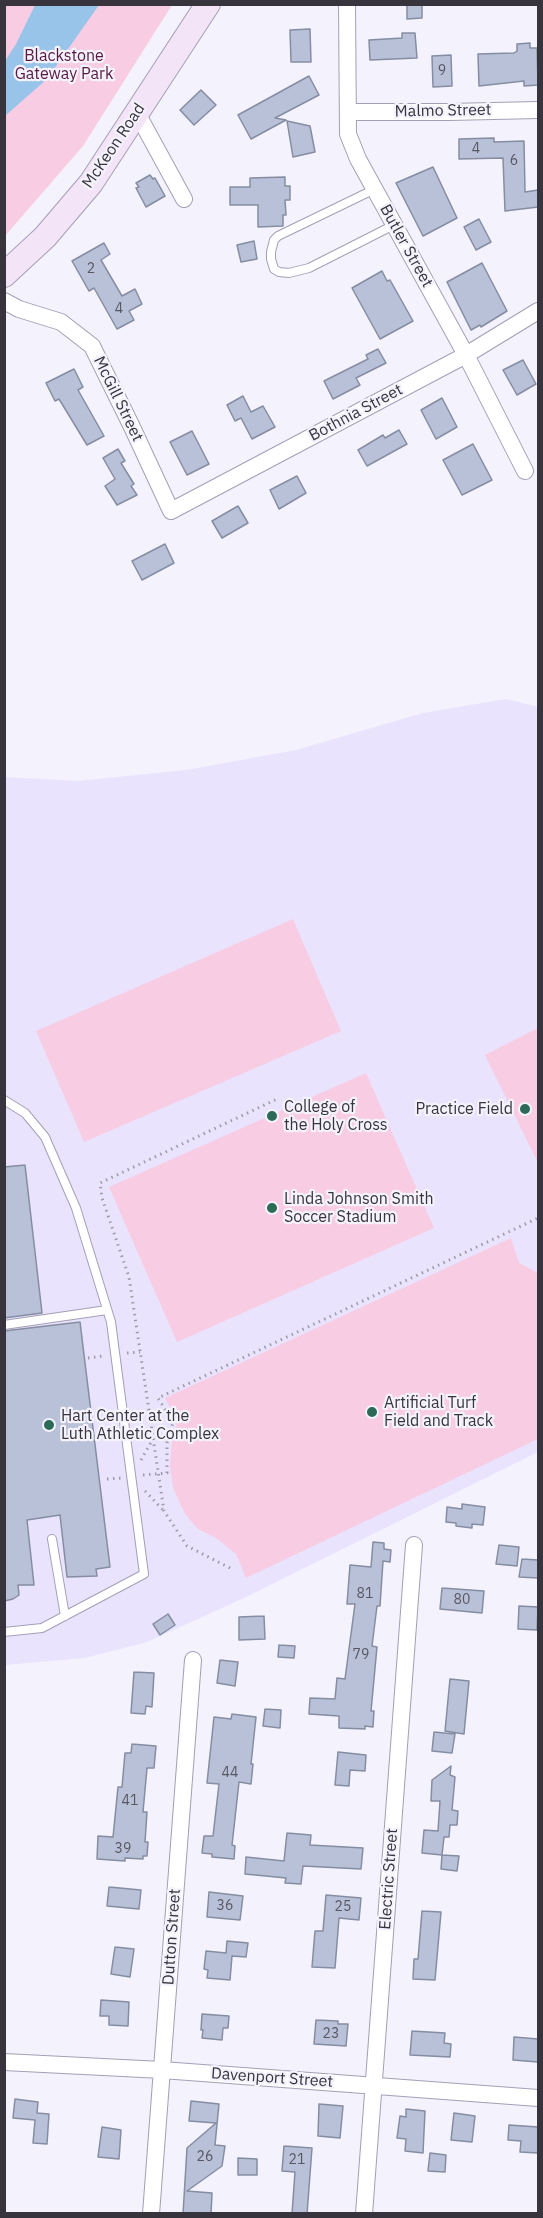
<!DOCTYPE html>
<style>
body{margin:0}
#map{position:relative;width:543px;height:2218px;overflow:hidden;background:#f4f2fc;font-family:"IBM Plex Sans",sans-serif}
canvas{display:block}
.frame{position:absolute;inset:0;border:6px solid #37343e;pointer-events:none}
</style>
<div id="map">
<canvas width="543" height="2218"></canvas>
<div class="frame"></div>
</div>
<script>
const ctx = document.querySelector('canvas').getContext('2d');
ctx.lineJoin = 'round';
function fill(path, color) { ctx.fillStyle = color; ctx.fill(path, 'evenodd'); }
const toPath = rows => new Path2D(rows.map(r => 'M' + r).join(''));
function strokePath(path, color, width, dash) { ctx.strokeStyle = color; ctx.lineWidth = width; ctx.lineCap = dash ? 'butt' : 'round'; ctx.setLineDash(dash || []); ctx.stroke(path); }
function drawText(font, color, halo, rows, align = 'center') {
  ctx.font = font + ' "IBM Plex Sans",sans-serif'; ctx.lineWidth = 4.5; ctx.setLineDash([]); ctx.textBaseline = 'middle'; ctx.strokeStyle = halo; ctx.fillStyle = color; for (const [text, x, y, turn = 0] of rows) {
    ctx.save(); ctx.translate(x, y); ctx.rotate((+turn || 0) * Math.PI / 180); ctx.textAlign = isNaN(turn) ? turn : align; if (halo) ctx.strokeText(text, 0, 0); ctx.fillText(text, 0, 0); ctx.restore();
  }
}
const built = toPath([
 [506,699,538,707,538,1452,244,1598,147,1642,85,1658,5,1665,5,777,78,781,186,770,296,750,423,713]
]);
const green = toPath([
 [4,5,172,5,83,146,5,236],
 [293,919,341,1031,84,1142,36,1031],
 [538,1028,538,1163,485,1055],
 [366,1073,434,1228,177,1342,109,1187],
 [511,1238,519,1263,538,1273,538,1439,246,1578,236,1554,216,1538,198,1529,185,1514,173,1488,170,1466,172,1439,177,1422,165,1398]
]);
const water = toPath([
 [35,5,99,5,47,79,5,116,5,61,16,44]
]);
const building = toPath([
 [407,4,422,4,422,18,407,19,407,4],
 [310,29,311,62,291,62,290,30,310,29],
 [402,33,415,33,417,58,370,60,369,40,402,38,402,33],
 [530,43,530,48,537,48,538,85,524,86,524,81,479,86,478,54,514,53,517,51,517,44,530,43],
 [451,55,452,86,433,87,432,56,451,55],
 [309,76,319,95,275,118,286,120,251,139,238,115,309,76],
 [201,90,216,105,194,125,180,110,201,90],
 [287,121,310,126,315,152,293,157,287,121],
 [494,138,494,142,524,141,525,192,538,190,538,207,505,211,503,158,459,159,459,139,494,138],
 [433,167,457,218,423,236,396,183,433,167],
 [150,175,153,179,155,178,165,196,146,207,136,188,139,187,136,183,150,175],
 [285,177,285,186,290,186,290,200,285,200,286,215,283,215,283,226,258,227,258,205,230,205,230,187,250,187,250,178,285,177],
 [479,219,491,242,476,250,464,227,479,219],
 [254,241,257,259,241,262,237,245,254,241],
 [104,243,110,254,101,260,122,296,135,289,142,304,129,311,134,320,117,329,94,288,89,291,72,261,104,243],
 [482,263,507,311,481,327,480,325,471,330,447,282,482,263],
 [382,271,387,281,390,280,413,321,380,339,352,288,382,271],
 [378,349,386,363,356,378,360,385,333,399,324,381,368,359,366,355,378,349],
 [523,360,536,384,517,395,503,370,523,360],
 [74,369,83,387,78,390,104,436,87,445,59,399,55,401,46,383,74,369],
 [243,396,251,412,263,406,275,427,252,439,241,418,235,421,227,405,243,396],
 [442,398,457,427,436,439,421,410,442,398],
 [399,430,407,444,367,466,358,450,383,435,385,438,399,430],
 [192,431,209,464,187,475,170,442,192,431],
 [473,444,492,480,462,495,443,460,473,444],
 [118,449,125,461,121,463,134,484,131,486,137,495,117,505,105,486,115,479,103,458,118,449],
 [297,476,306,493,279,509,270,490,297,476],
 [238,506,248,523,222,538,212,521,238,506],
 [165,544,174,563,142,580,132,561,165,544],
 [25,1165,42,1313,4,1318,4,1167,25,1165],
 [80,1322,110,1567,96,1569,97,1576,67,1577,60,1515,27,1520,34,1585,18,1585,19,1595,13,1599,4,1601,4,1331,80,1322],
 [462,1504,485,1507,483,1525,472,1524,472,1528,456,1526,456,1523,446,1522,447,1507,462,1509,462,1504],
 [373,1542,384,1543,384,1549,391,1550,390,1562,383,1561,380,1606,377,1606,372,1646,377,1647,371,1711,374,1711,373,1727,365,1726,365,1729,339,1728,339,1716,309,1714,310,1698,335,1699,337,1678,345,1679,355,1604,347,1604,350,1565,371,1567,373,1542],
 [499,1545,519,1547,517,1566,496,1564,499,1545],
 [522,1559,538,1560,538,1578,519,1577,522,1559],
 [442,1588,484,1591,482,1613,440,1609,442,1588],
 [519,1606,538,1607,537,1630,518,1629,519,1606],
 [168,1614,175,1625,160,1635,153,1624,168,1614],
 [264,1616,265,1639,239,1640,239,1617,264,1616],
 [279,1645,295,1646,294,1658,278,1657,279,1645],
 [220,1660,238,1662,235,1686,217,1683,220,1660],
 [134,1672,154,1673,152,1707,146,1706,145,1714,131,1713,134,1672],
 [450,1679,469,1681,464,1734,445,1731,450,1679],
 [265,1709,281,1710,280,1728,263,1726,265,1709],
 [232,1714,256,1717,251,1764,253,1764,251,1784,239,1782,232,1845,235,1846,234,1859,212,1857,212,1854,202,1853,204,1836,213,1836,219,1784,207,1783,214,1717,231,1719,232,1714],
 [434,1732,455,1734,452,1753,432,1751,434,1732],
 [132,1744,156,1746,154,1768,147,1768,143,1812,147,1812,145,1842,148,1842,147,1856,143,1856,143,1859,125,1858,125,1861,97,1859,98,1836,113,1837,118,1787,122,1787,125,1753,131,1753,132,1744],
 [338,1752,366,1755,365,1771,350,1770,349,1786,335,1785,338,1752],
 [451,1766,450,1775,455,1777,452,1810,458,1811,457,1825,450,1825,449,1837,444,1837,442,1855,422,1853,424,1830,438,1831,440,1801,431,1801,432,1780,451,1766],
 [287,1833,311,1835,310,1845,363,1848,361,1869,303,1866,301,1884,285,1883,286,1878,245,1874,246,1857,284,1861,287,1833],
 [442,1855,459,1856,457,1871,441,1869,442,1855],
 [109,1887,141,1890,139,1909,107,1906,109,1887],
 [209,1892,243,1896,240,1920,207,1917,209,1892],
 [326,1895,361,1898,359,1920,339,1918,335,1968,312,1967,315,1931,323,1931,326,1895],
 [422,1911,441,1912,435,1980,413,1979,414,1959,418,1959,422,1911],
 [227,1941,248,1943,246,1957,232,1956,230,1980,207,1978,208,1970,204,1969,206,1951,226,1953,227,1941],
 [115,1947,134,1949,130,1977,111,1974,115,1947],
 [101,2000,129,2002,128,2026,109,2025,109,2016,100,2016,101,2000],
 [202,2014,229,2016,228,2028,223,2028,222,2040,202,2038,203,2030,201,2030,202,2014],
 [316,2020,338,2021,338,2024,348,2024,346,2046,314,2044,316,2020],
 [412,2031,445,2033,444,2043,451,2044,450,2057,410,2055,412,2031],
 [514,2037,538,2039,538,2062,513,2060,514,2037],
 [15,2099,38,2102,37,2113,49,2114,47,2144,33,2143,35,2120,13,2118,15,2099],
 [191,2101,219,2104,215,2145,225,2146,222,2166,187,2191,212,2193,211,2214,183,2214,187,2148,216,2123,189,2121,191,2101],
 [319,2104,343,2106,340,2138,318,2136,319,2104],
 [406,2109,425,2111,423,2153,405,2151,406,2139,397,2138,400,2116,406,2117,406,2109],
 [454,2113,475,2116,472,2142,451,2140,454,2113],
 [509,2125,538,2127,538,2153,520,2152,521,2141,508,2140,509,2125],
 [102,2127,121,2130,119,2159,98,2157,102,2127],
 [284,2146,312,2148,307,2214,292,2214,295,2172,282,2171,284,2146],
 [430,2153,446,2155,445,2172,428,2171,430,2153],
 [238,2158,257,2159,257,2175,238,2175,238,2158]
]);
const path = toPath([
 [127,1353,140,1352],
 [88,1358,103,1356],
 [141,1460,153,1439],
 [143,1475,167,1473,167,1443,173,1422,158,1398,538,1218],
 [107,1479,121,1478],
 [145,1491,163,1510],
 [230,1568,187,1546,164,1511,129,1277,102,1198,100,1183,277,1099]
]);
const lane = toPath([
 [375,189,278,236,274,240,271,252,271,259,274,269,279,272,289,273,309,268,394,225],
 [4,1100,25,1113,45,1137,76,1208,111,1322,144,1574,42,1628,4,1632],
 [4,1325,107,1310],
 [52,1539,65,1616]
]);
const street = toPath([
 [347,4,348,134,358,159,466,355,525,471],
 [348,112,449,112,538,110],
 [137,113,184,199],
 [4,301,19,309,61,322,92,346,132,427,171,511,466,355,538,311],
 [4,2062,162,2070,538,2098],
 [151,2214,193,1660],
 [364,2214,414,1545]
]);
const secondary = toPath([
 [4,275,45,237,91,183,208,4]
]);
const markers = [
 [525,1109,6,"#2c6a57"],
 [272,1116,6,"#2c6a57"],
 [272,1208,6,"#2c6a57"],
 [372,1412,6,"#2c6a57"],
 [49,1425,6,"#2c6a57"]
];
const numberNames = [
 ["9",442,71],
 ["4",476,149],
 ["6",514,161],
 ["2",91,269],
 ["4",119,309],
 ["81",365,1594],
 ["80",462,1600],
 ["79",361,1655],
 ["44",230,1773],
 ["41",130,1801],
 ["39",123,1849],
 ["36",225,1906],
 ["25",343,1907],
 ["23",331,2034],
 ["26",205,2157],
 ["21",297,2160]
];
const parkNames = [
 ["Blackstone",64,56],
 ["Gateway Park",64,74]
];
const streetNames = [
 ["Malmo Street",443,111,-1],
 ["McKeon Road",114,146,-56],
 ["Butler Street",406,246,61],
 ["McGill Street",118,399,64],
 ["Bothnia Street",356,413,-28],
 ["Electric Street",389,1879,-86],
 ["Dutton Street",172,1937,-86],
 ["Davenport Street",272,2078,4]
];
const poiNames = [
 ["College of",284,1107],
 ["the Holy Cross",284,1125],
 ["Practice Field",513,1109,"right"],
 ["Linda Johnson Smith",284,1199],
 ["Soccer Stadium",284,1217],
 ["Artificial Turf",384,1403],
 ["Field and Track",384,1421],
 ["Hart Center at the",61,1416],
 ["Luth Athletic Complex",61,1434]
];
fill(built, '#e9e3fd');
fill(green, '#f8cde3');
fill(water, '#99c4ea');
fill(building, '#b9c1d8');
strokePath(building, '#858da3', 1.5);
strokePath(lane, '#a49fb6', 10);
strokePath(street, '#a49fb6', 18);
strokePath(secondary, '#a49fb6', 26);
strokePath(path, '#9e9ca6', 3, [1.5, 4.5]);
strokePath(lane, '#fff', 8);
strokePath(street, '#fff', 16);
strokePath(secondary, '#f4e4f7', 24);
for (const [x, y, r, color] of markers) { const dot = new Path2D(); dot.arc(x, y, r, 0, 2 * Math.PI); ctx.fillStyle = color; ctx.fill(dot); strokePath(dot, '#f4f2fc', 2); }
drawText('14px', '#585764', null, numberNames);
drawText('16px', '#57193f', '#f4f2fc', parkNames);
drawText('16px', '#37343e', '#f4f2fc', streetNames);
drawText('16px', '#37343e', '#f4f2fc', poiNames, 'left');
</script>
